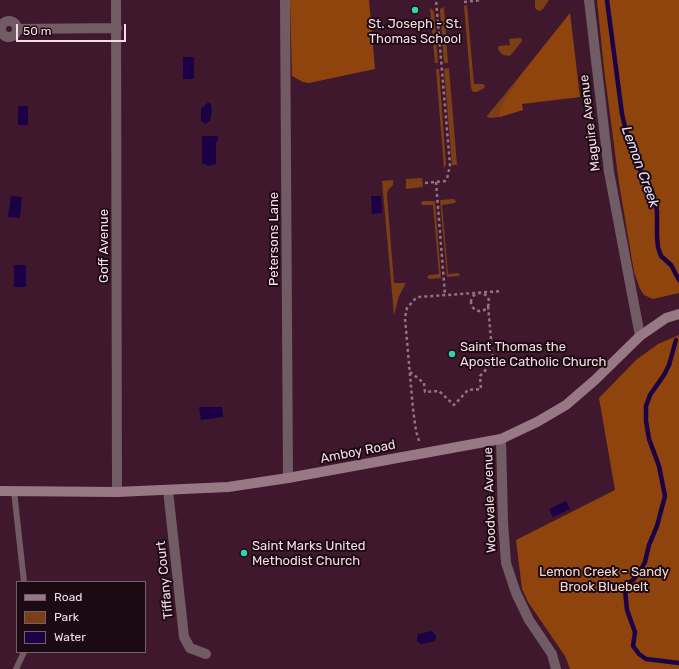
<!DOCTYPE html>
<style>
body{margin:0}
#map{position:relative;width:679px;height:669px;overflow:hidden;background:#40182d;font-family:Rubik,sans-serif}
canvas{display:block}
.legend{position:absolute;left:16px;top:581px;width:130px;height:72px;box-sizing:border-box;background:#1c0a13;border:1px solid #745e68;margin:0;padding:5px 7px;list-style:none;font-size:12px;color:#f7dce7}
.legend li{display:flex;align-items:center;gap:8px;height:20px}
.legend b{width:20px;border:1px solid #745e68}
.scale{position:absolute;left:16px;top:24px;width:110px;height:18px;box-sizing:border-box;border:2px solid #f7dce7;border-top:0;padding-left:5px;font-size:12px;line-height:14px;white-space:nowrap;color:#f7dce7;-webkit-text-stroke:3px #1c0a13;paint-order:stroke}
</style>
<div id="map">
<canvas width="679" height="669"></canvas>
<ul class="legend">
<li><b style="height:5px;background:#997886"></b>Road</li>
<li><b style="height:11px;background:#7b3e15"></b>Park</li>
<li><b style="height:11px;background:#1b0046"></b>Water</li>
</ul>
<div class="scale">50 m</div>
</div>
<script>
const ctx = document.querySelector('canvas').getContext('2d');
ctx.lineJoin = 'round';
function fill(path, color) { ctx.fillStyle = color; ctx.fill(path, 'evenodd'); }
const toPath = rows => new Path2D(rows.map(r => 'M' + r).join(''));
function strokePath(path, color, width, dash) { ctx.strokeStyle = color; ctx.lineWidth = width; ctx.lineCap = dash ? 'butt' : 'round'; ctx.setLineDash(dash || []); ctx.stroke(path); }
function drawText(font, color, halo, rows, align = 'center') {
  ctx.font = font + ' Rubik,sans-serif'; ctx.lineWidth = 4; ctx.setLineDash([]); ctx.textBaseline = 'middle'; ctx.strokeStyle = halo; ctx.fillStyle = color; for (const [text, x, y, turn = 0] of rows) {
    ctx.save(); ctx.translate(x, y); ctx.rotate((+turn || 0) * Math.PI / 180); ctx.textAlign = isNaN(turn) ? turn : align; if (halo) ctx.strokeText(text, 0, 0); ctx.fillText(text, 0, 0); ctx.restore();
  }
}
const green = toPath([
 [535,0,549,0,543,9,540,11,537,10,535,8],
 [467,5,474,84,483,84,485,86,484,88,477,92,473,92,471,88,464,6],
 [444,7,448,63,444,63,442,40,445,37,442,34,440,12,440,9],
 [430,8,434,11,438,63,435,63],
 [519,38,521,38,522,41,510,56,503,55,500,52,498,49,499,46,510,45,509,39],
 [449,68,457,165,452,165,444,69],
 [436,69,439,69,446,164,444,169],
 [519,77,500,110,500,117,490,118,487,117,487,116],
 [422,178,423,187,406,189,406,179],
 [393,180,393,185,388,190,387,194,394,283,406,283,399,296,394,315,382,181],
 [454,199,456,201,455,203,442,205,448,274,458,273,460,275,459,276,447,277,440,200],
 [423,201,435,201,441,278,429,279,427,277,429,275,439,274,433,205,422,205,421,203]
]);
const forest = toPath([
 [290,0,369,0,375,69,309,83,303,82,292,76],
 [597,0,679,0,679,293,653,299,644,295,640,289,634,272,619,183,604,69],
 [570,13,580,97,522,104,523,110,500,117,499,110,519,77],
 [679,335,679,669,570,669,565,656,528,602,522,589,516,540,615,490,599,398,636,360,658,344]
]);
const water = toPath([
 [183,57,194,57,194,79,183,79],
 [207,103,209,103,211,104,212,111,210,121,205,124,201,121,201,109],
 [18,106,28,106,28,125,18,125],
 [202,136,218,136,218,141,216,142,216,164,209,166,202,163],
 [11,196,22,197,20,218,8,217],
 [371,196,381,196,382,213,372,214],
 [14,265,26,265,26,287,14,287],
 [199,407,222,407,223,417,201,420],
 [566,501,570,509,553,517,549,509],
 [432,631,436,636,435,641,421,644,417,641,417,638,418,634]
]);
const stream = toPath([
 [607,0,622,114,627,135,641,172,652,191,657,211,657,236,658,247,661,256,671,265,679,280],
 [676,340,669,365,664,375,650,395,646,406,646,421,649,439,659,466,665,496,657,526,649,545,645,562,639,573,633,580,627,584,625,590,627,610,635,632,633,646,639,654,646,659,679,663]
]);
const path = toPath([
 [464,2,482,0],
 [436,182,445,295],
 [425,183,445,181,447,179,450,165,436,0],
 '471 302a9 9 0 1 1 18 0a9 9 0 1 1-18 0Z',
 [410,372,424,383,425,392,439,391,454,405,468,390,481,389,480,376,493,362,488,305],
 [419,441,416,431,413,409,405,318,407,308,415,299,419,297,502,291]
]);
const service = toPath([
 [14,491,24,582],
 [16,669,24,652]
]);
const minor = toPath([
 [116,0,117,492],
 [285,0,288,478],
 '1 29a8 8 0 1 1 16 0a8 8 0 1 1-16 0Z',
 [17,29,117,28],
 [501,439,503,522,506,563,516,593,529,620,552,654,556,669],
 [168,490,184,637,190,648,206,654]
]);
const tertiary = toPath([
 [589,0,609,172,640,336]
]);
const secondary = toPath([
 [0,491,117,492,228,487,288,478,501,439,537,422,566,405,595,380,640,336,666,318,679,314]
]);
const markers = [
 [415,10,4,"#30d4aa"],
 [452,354,4,"#30d4aa"],
 [244,553,4,"#30d4aa"]
];
const poiNames = [
 ["St. Joseph - St.",415,24,"center"],
 ["Thomas School",415,39,"center"],
 ["Saint Thomas the",460,347],
 ["Apostle Catholic Church",460,362],
 ["Saint Marks United",252,546],
 ["Methodist Church",252,561]
];
const streetNames = [
 ["Maguire Avenue",590,123,-97],
 ["Petersons Lane",274,239,-90],
 ["Goff Avenue",104,246,-90],
 ["Amboy Road",358,452,-11],
 ["Woodvale Avenue",490,500,-92],
 ["Tiffany Court",165,580,-96]
];
const parkNames = [
 ["Lemon Creek - Sandy",604,572],
 ["Brook Bluebelt",604,587]
];
const waterNames = [
 ["Lemon Creek",640,167,70]
];
fill(green, '#7b3e15');
fill(forest, '#8f440d');
fill(water, '#1b0046');
strokePath(stream, '#1b0046', 4.5);
strokePath(path, '#947283', 2.5, [3, 3]);
strokePath(service, '#715b65', 6);
strokePath(minor, '#715b65', 10);
strokePath(tertiary, '#715b65', 10);
strokePath(secondary, '#997886', 10);
for (const [x, y, r, color] of markers) { const dot = new Path2D(); dot.arc(x, y, r, 0, 2 * Math.PI); ctx.fillStyle = color; ctx.fill(dot); strokePath(dot, '#1c0a13', 1.5); }
drawText('13px', '#f7dce7', '#1c0a13', poiNames, 'left');
drawText('13px', '#f7dce7', '#1c0a13', streetNames);
drawText('13px', '#f3d8ca', '#1c0a13', parkNames);
drawText('italic 14px', '#e3e0fb', '#1c0a13', waterNames);
</script>
